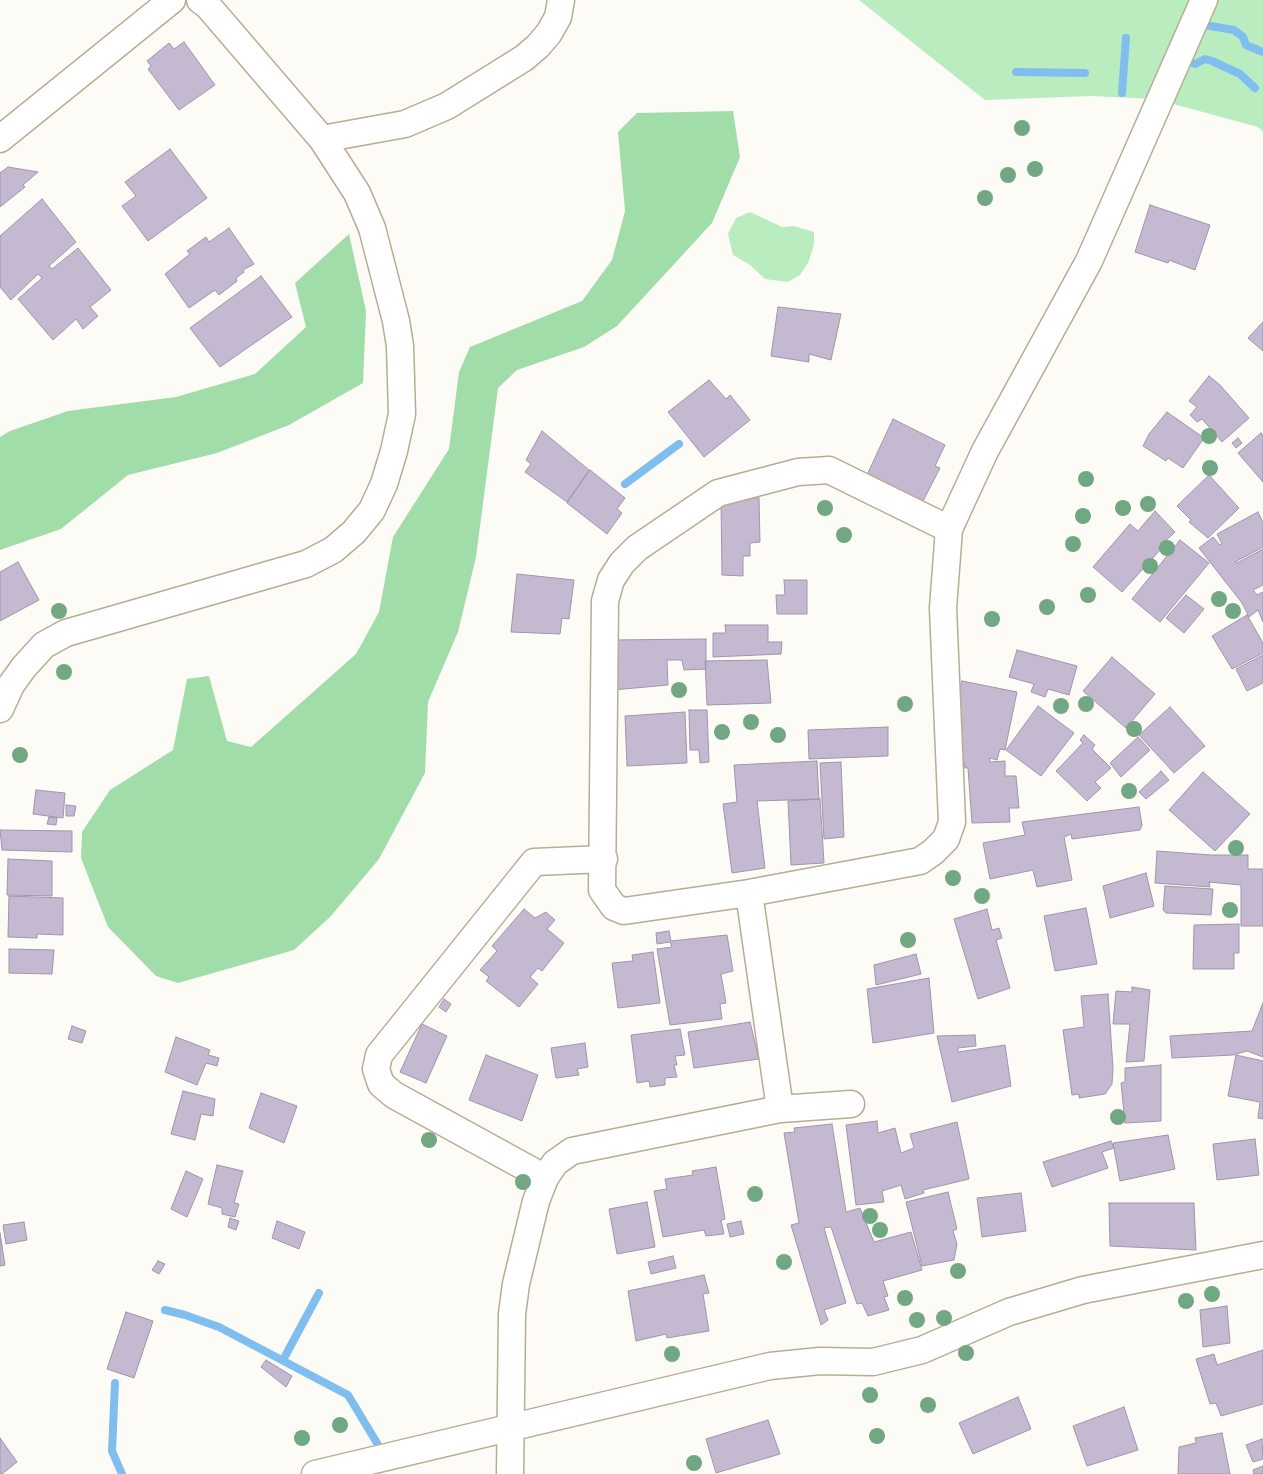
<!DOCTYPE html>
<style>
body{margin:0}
canvas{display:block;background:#fdfbf6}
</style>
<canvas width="1263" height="1474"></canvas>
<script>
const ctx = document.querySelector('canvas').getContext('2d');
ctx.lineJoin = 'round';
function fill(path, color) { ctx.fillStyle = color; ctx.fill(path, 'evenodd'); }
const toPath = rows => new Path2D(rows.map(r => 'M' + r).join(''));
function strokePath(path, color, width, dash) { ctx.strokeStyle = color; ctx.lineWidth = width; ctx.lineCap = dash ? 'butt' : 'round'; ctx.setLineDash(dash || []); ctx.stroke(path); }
const green = toPath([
 [859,0,1263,0,1263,132,1258,127,1155,99,1091,96,985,100],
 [750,212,782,227,794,226,814,232,814,245,808,263,800,275,788,282,765,279,750,265,733,255,728,234,736,218]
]);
const forest = toPath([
 [733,111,740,157,712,223,617,326,584,347,517,370,498,388,476,557,458,632,428,702,425,773,379,859,331,916,294,950,178,983,156,976,108,927,81,858,82,832,110,790,173,750,187,679,209,676,227,741,251,747,356,654,379,612,393,537,449,449,459,372,470,347,582,301,612,260,625,211,618,132,637,113],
 [349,234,366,311,363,383,289,425,217,453,128,475,61,529,0,550,0,437,10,431,68,411,176,397,255,374,306,327,295,283]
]);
const stream = toPath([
 [1199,24,1234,30,1243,37,1246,45,1263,52],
 [1186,61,1195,64,1205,59,1212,61,1240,74,1255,88],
 [1016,72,1085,73],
 [1122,93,1126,38],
 [625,484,679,444],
 [165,1310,185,1315,219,1327,348,1395,383,1453],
 [283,1360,319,1293],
 [115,1383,112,1451,122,1474]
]);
const building = toPath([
 [184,42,215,85,179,110,148,69,151,66,147,61,169,43,174,49,184,42],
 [170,149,207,198,148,241,122,206,136,196,125,182,170,149],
 [8,167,38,172,23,185,25,187,0,207,0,173,8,167],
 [42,199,76,242,49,266,52,269,78,248,111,290,90,307,98,316,83,329,76,319,53,340,18,299,42,278,38,274,11,300,0,287,0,236,42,199],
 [1150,205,1210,225,1195,270,1169,260,1168,263,1135,252,1150,205],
 [229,228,254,264,243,270,244,272,236,278,237,281,219,295,215,290,189,308,165,274,190,254,187,251,206,237,209,242,229,228],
 [261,276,292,317,220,367,190,328,261,276],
 [778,307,841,314,831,360,809,354,809,362,771,356,778,307],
 [1263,322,1263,351,1248,338,1263,322],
 [1209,376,1220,385,1249,418,1222,442,1202,419,1197,422,1190,415,1197,407,1189,401,1209,376],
 [709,380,726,399,730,395,750,420,704,457,668,412,709,380],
 [1167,412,1204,438,1183,468,1168,458,1166,461,1143,446,1149,434,1167,412],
 [893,419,945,445,935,466,940,468,922,503,866,477,893,419],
 [542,431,589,470,567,502,525,472,531,464,526,460,542,431],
 [1261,433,1263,435,1263,482,1238,453,1261,433],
 [1238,438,1242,443,1236,448,1232,443,1238,438],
 [590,470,625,498,617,509,622,513,607,534,567,503,590,470],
 [1209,475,1239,508,1208,538,1189,522,1191,520,1177,506,1209,475],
 [759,498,760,542,750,543,750,556,743,556,743,576,722,575,721,501,759,498],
 [1155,511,1175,532,1158,548,1160,550,1122,592,1093,567,1130,524,1138,531,1155,511],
 [1258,512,1263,523,1263,547,1235,562,1237,563,1263,549,1263,585,1253,590,1257,595,1263,592,1263,622,1258,610,1249,617,1242,603,1199,548,1213,537,1220,545,1222,544,1217,534,1258,512],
 [1180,540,1209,563,1160,622,1132,599,1180,540],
 [18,562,39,600,0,621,0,572,18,562],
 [517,574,574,580,569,619,562,618,560,634,511,632,517,574],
 [784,580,807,580,807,614,777,614,776,595,785,595,784,580],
 [1186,595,1204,609,1184,633,1166,618,1186,595],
 [1247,615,1263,643,1263,653,1232,669,1212,636,1247,615],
 [725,625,768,625,768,642,782,642,781,654,713,657,713,633,726,633,725,625],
 [706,639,706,669,684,670,682,660,667,660,668,685,613,690,611,640,706,639],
 [1017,650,1077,666,1069,695,1048,689,1045,697,1031,692,1034,684,1009,677,1017,650],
 [1263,655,1263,683,1247,691,1236,669,1263,655],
 [1112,657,1155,694,1126,728,1083,691,1112,657],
 [767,660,771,703,707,705,705,661,767,660],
 [962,681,1017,692,1005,750,1000,749,997,760,990,758,990,762,1005,761,1005,776,1016,776,1019,808,1009,808,1010,822,972,823,968,768,965,768,958,735,958,696,962,681],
 [1038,706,1074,733,1041,776,1006,750,1038,706],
 [1170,707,1205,746,1174,773,1139,735,1170,707],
 [689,710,707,710,709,762,700,763,699,750,690,750,689,710],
 [685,712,687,763,627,766,625,716,685,712],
 [888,727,888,756,809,759,808,730,888,727],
 [1084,735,1095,745,1092,749,1111,768,1095,782,1101,788,1087,801,1056,771,1083,743,1080,740,1084,735],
 [1138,737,1150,750,1121,777,1110,763,1138,737],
 [817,761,819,799,757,801,765,868,732,873,723,804,737,802,734,765,817,761],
 [841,762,844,837,824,839,820,763,841,762],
 [1161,771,1169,780,1146,799,1139,792,1161,771],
 [1203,772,1250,814,1215,851,1169,810,1203,772],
 [36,790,65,793,63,818,33,814,36,790],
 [820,799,824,863,791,865,788,801,820,799],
 [66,805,76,806,74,816,66,816,66,805],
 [1139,807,1142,825,1140,830,1072,839,1071,834,1064,837,1072,880,1037,887,1033,870,990,879,983,843,1025,835,1022,822,1139,807],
 [49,817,57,818,56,825,47,824,49,817],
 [0,830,72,831,72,852,2,850,0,830],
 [1157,851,1211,855,1248,855,1248,869,1263,869,1263,926,1241,926,1241,885,1209,882,1210,887,1155,883,1157,851],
 [8,859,52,861,52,896,7,895,8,859],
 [1146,873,1154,906,1110,918,1103,886,1146,873],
 [1165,886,1213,889,1211,915,1166,913,1163,910,1165,886],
 [9,896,63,898,63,935,37,934,37,938,8,937,9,896],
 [1086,908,1097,964,1055,971,1044,916,1086,908],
 [524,909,535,918,546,912,555,920,547,929,564,943,542,971,538,968,530,977,538,984,519,1007,486,981,489,977,480,970,497,951,492,946,524,909],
 [987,909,992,930,999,928,1002,938,996,940,1010,988,978,999,954,919,987,909],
 [1239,924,1239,953,1234,953,1234,969,1193,969,1194,925,1239,924],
 [669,931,671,941,727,935,733,971,721,974,726,1003,720,1004,722,1019,670,1025,657,949,672,947,670,942,657,944,656,933,669,931],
 [9,949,54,950,52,974,9,973,9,949],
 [653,952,660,1003,618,1008,612,963,633,961,632,955,653,952],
 [916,954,921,974,876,985,874,965,916,954],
 [929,978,934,1033,873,1043,867,989,929,978],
 [1132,987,1150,990,1144,1061,1126,1062,1130,1024,1113,1024,1116,991,1132,992,1132,987],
 [1108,994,1113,1068,1112,1084,1105,1094,1079,1098,1079,1094,1072,1095,1063,1030,1084,1027,1081,996,1108,994],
 [444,999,451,1004,446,1012,439,1007,444,999],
 [1263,1003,1263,1057,1247,1051,1233,1055,1172,1058,1170,1036,1252,1031,1263,1003],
 [750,1022,759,1059,694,1068,688,1032,750,1022],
 [422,1024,447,1036,426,1083,400,1072,422,1024],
 [72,1026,86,1031,82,1043,68,1039,72,1026],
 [680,1029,685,1055,675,1056,677,1065,674,1065,677,1077,665,1078,665,1085,650,1087,649,1081,637,1083,631,1035,680,1029],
 [975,1035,976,1046,958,1048,958,1052,1005,1045,1011,1086,952,1102,937,1036,975,1035],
 [176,1037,210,1050,208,1055,219,1058,217,1066,206,1063,197,1085,165,1072,176,1037],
 [585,1043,588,1067,577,1069,579,1075,556,1078,551,1048,585,1043],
 [486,1055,538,1075,522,1121,469,1100,486,1055],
 [1236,1055,1263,1061,1263,1119,1258,1118,1260,1102,1228,1096,1236,1055],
 [1161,1065,1161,1121,1125,1123,1121,1083,1125,1082,1125,1068,1161,1065],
 [183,1091,215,1099,213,1116,201,1114,195,1140,171,1134,183,1091],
 [261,1093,297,1106,284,1143,249,1128,261,1093],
 [877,1121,878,1133,895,1128,901,1153,914,1148,910,1134,957,1122,969,1179,923,1190,924,1193,905,1199,901,1185,882,1191,884,1202,856,1205,846,1125,877,1121],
 [832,1124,846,1212,860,1208,874,1242,911,1232,922,1270,883,1281,888,1296,884,1297,889,1310,868,1316,862,1303,857,1304,831,1227,824,1228,846,1303,824,1310,828,1320,821,1325,791,1225,799,1223,784,1133,795,1132,794,1128,832,1124],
 [1168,1135,1175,1169,1120,1181,1113,1143,1168,1135],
 [1255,1139,1259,1175,1217,1180,1213,1144,1255,1139],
 [1111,1141,1114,1148,1102,1152,1108,1168,1052,1187,1043,1162,1111,1141],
 [217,1165,243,1171,234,1203,239,1204,235,1217,222,1214,222,1208,208,1204,217,1165],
 [716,1167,725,1219,721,1220,724,1234,706,1236,704,1230,663,1237,654,1191,667,1189,665,1179,693,1175,692,1171,716,1167],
 [186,1171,203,1179,187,1217,171,1209,186,1171],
 [948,1192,957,1229,953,1231,957,1244,954,1260,922,1266,906,1202,948,1192],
 [1021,1193,1026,1231,982,1237,977,1198,1021,1193],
 [647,1202,655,1247,617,1254,609,1209,647,1202],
 [1109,1203,1194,1203,1196,1250,1110,1246,1109,1203],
 [230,1218,239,1221,236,1230,228,1227,230,1218],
 [277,1221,305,1232,299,1249,272,1238,277,1221],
 [741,1221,744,1234,730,1237,727,1224,741,1221],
 [24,1222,27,1240,6,1244,3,1225,24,1222],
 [0,1233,5,1265,0,1266,0,1233],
 [673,1256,676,1268,651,1274,648,1262,673,1256],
 [158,1261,165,1264,159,1274,152,1270,158,1261],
 [704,1275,709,1293,703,1294,709,1331,667,1338,666,1334,636,1341,628,1291,704,1275],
 [1227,1306,1230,1343,1203,1347,1200,1310,1227,1306],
 [126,1312,153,1321,134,1378,107,1369,126,1312],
 [1263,1350,1263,1404,1221,1416,1216,1403,1210,1404,1196,1359,1214,1354,1217,1365,1263,1350],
 [266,1360,292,1376,286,1387,261,1367,266,1360],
 [1018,1397,1031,1429,973,1454,959,1423,1018,1397],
 [1124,1407,1138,1450,1087,1466,1073,1426,1124,1407],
 [768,1420,780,1454,716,1473,706,1439,768,1420],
 [1222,1433,1230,1474,1178,1474,1179,1447,1196,1443,1195,1438,1222,1433],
 [0,1438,17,1462,2,1474,0,1474,0,1438],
 [1262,1439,1263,1459,1253,1462,1246,1445,1262,1439],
 [1263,1466,1263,1474,1254,1474,1253,1470,1263,1466]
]);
const street = toPath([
 [0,139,172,0],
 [322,139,405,124,447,106,524,58,538,46,549,33,558,17,561,0],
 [949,529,829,470,798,472,718,493,637,548,622,563,611,580,605,601,602,890,614,907,624,911,749,893,920,861,933,852,946,839,952,822,943,608,949,529,985,451,1089,261,1204,0],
 [0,709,11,685,24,667,44,645,66,633,306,564,333,550,354,532,372,510,384,484,394,451,402,414,400,346,396,321,372,228,357,193,322,139,208,6,200,0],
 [749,893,780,1109],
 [545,1178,394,1095,381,1084,376,1069,379,1055,534,862,604,859],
 [315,1474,770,1366,820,1361,873,1362,922,1350,1009,1312,1083,1290,1263,1255],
 [510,1474,512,1314,516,1284,536,1201,545,1178,555,1163,572,1151,780,1109,851,1104]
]);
const trees = [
 [1022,128],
 [1035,169],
 [1008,175],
 [985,198],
 [1209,436],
 [1210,468],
 [1086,479],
 [1148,504],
 [825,508],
 [1123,508],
 [1083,516],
 [844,535],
 [1073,544],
 [1167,548],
 [1150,566],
 [1088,595],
 [1219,599],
 [1047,607],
 [59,611],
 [1233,611],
 [992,619],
 [64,672],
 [679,690],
 [905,704],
 [1086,704],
 [1061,706],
 [751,722],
 [1134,729],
 [722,732],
 [778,735],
 [20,755],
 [1129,791],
 [1236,848],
 [953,878],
 [982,896],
 [1230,910],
 [908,940],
 [1118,1117],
 [429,1140],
 [523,1182],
 [755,1194],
 [870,1216],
 [880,1230],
 [784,1262],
 [958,1271],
 [1212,1294],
 [905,1298],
 [1186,1301],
 [944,1318],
 [917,1320],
 [966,1353],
 [672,1354],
 [870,1395],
 [928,1405],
 [340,1425],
 [877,1436],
 [302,1438],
 [694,1463]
];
fill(green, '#b9edbf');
fill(forest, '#a1dda9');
strokePath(stream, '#80bef0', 8);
fill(building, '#c4b9d1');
strokePath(building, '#9f95ac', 1);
strokePath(street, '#b9ac95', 29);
strokePath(street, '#fff', 26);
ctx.fillStyle = '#72a783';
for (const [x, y] of trees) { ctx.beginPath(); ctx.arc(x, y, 8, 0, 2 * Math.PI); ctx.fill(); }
</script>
